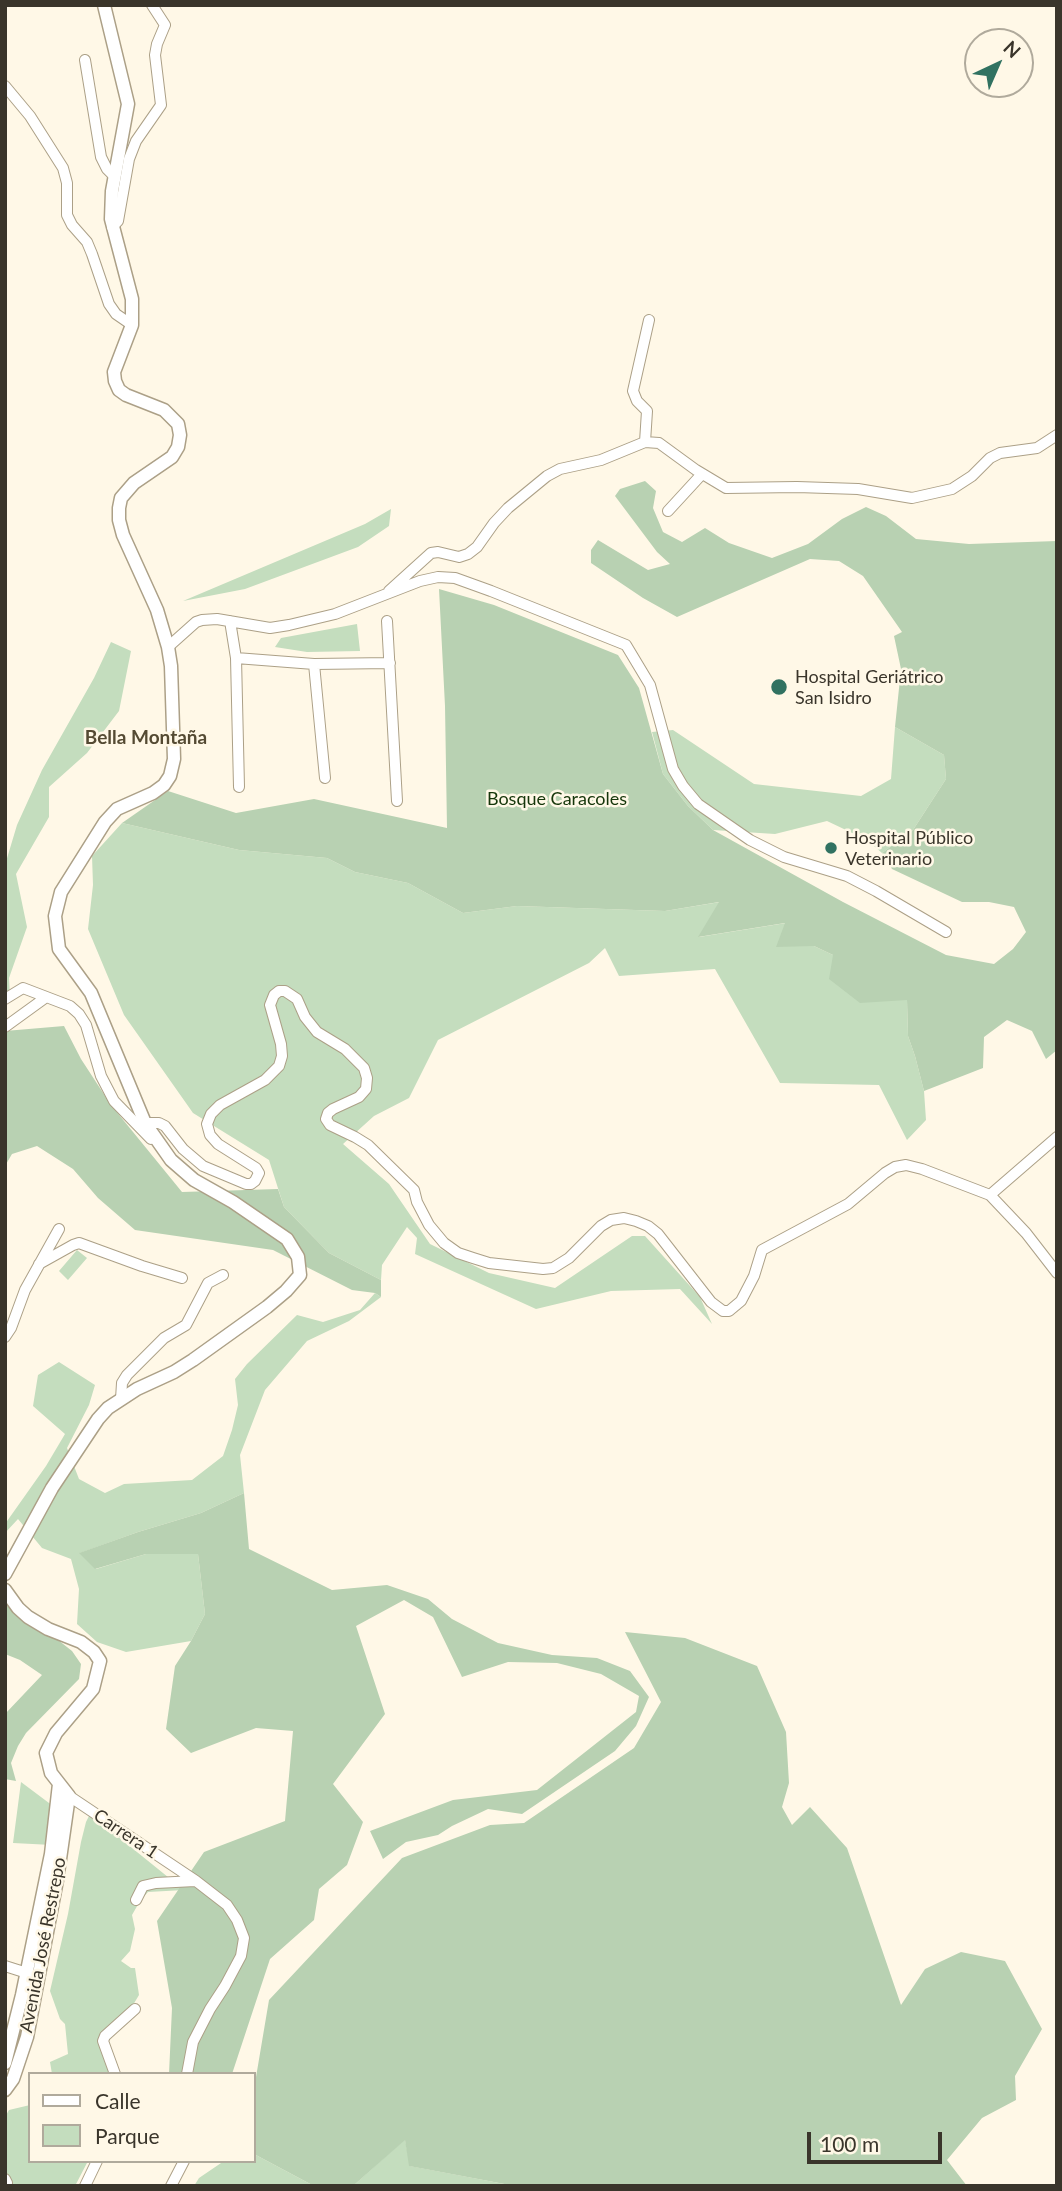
<!DOCTYPE html>
<meta charset="utf-8">
<style>
body{margin:0}
#map{position:relative;width:1062px;height:2191px;overflow:hidden;background:#fff8e7;font-family:Lato,sans-serif}
canvas{display:block}
.frame{position:absolute;inset:0;border:7px solid #3a352b;pointer-events:none}
.legend{position:absolute;left:28px;top:2072px;width:228px;height:91px;box-sizing:border-box;background:#fff8e7;border:2px solid #b0aa9c;margin:0;padding:9px 12px;list-style:none;font-size:21px;color:#3a352b}
.legend li{display:flex;align-items:center;gap:14px;height:35px}
.legend b{width:35px;border:2px solid #b0aa9c}
.north{position:absolute;left:964px;top:28px;width:70px;height:70px;box-sizing:border-box;background:#fff8e7;border:2px solid #b0aa9c;border-radius:50%;rotate:44deg;font-size:19px;font-weight:700;line-height:28px;text-align:center;color:#3a352b}
.north::after{content:'';display:block;margin:auto;width:24px;height:32px;background:#317261;clip-path:polygon(50% 0,100% 100%,50% 72%,0 100%)}
.scale{position:absolute;left:807px;top:2132px;width:135px;height:32px;box-sizing:border-box;border:4px solid #3a352b;border-top:0;padding-left:9px;font-size:21px;line-height:24px;white-space:nowrap;color:#3a352b;-webkit-text-stroke:5px #fff8e7;paint-order:stroke}
</style>
<div id="map">
<canvas width="1062" height="2191"></canvas>
<div class="frame"></div>
<ul class="legend">
<li><b style="height:9px;background:#fff"></b>Calle</li>
<li><b style="height:19px;background:#c4ddbe"></b>Parque</li>
</ul>
<div class="north">N</div>
<div class="scale">100 m</div>
</div>
<script>
const ctx = document.querySelector('canvas').getContext('2d');
ctx.lineJoin = 'round';
function fill(path, color) { ctx.fillStyle = color; ctx.fill(path, 'evenodd'); }
const toPath = rows => new Path2D(rows.map(r => 'M' + r).join(''));
function strokePath(path, color, width, dash) { ctx.strokeStyle = color; ctx.lineWidth = width; ctx.lineCap = dash ? 'butt' : 'round'; ctx.setLineDash(dash || []); ctx.stroke(path); }
function drawText(font, color, halo, rows, align = 'center') {
  ctx.font = font + ' Lato,sans-serif'; ctx.lineWidth = 5; ctx.setLineDash([]); ctx.textBaseline = 'middle'; ctx.strokeStyle = halo; ctx.fillStyle = color; for (const [text, x, y, turn = 0] of rows) {
    ctx.save(); ctx.translate(x, y); ctx.rotate((+turn || 0) * Math.PI / 180); ctx.textAlign = isNaN(turn) ? turn : align; if (halo) ctx.strokeText(text, 0, 0); ctx.fillText(text, 0, 0); ctx.restore();
  }
}
const green = toPath([
 [391,509,389,526,358,547,245,589,183,601,365,524],
 [357,624,360,651,307,652,275,647,281,638],
 [111,642,131,651,119,711,87,753,49,787,49,817,16,874,27,927,9,978,10,997,5,1009,5,865,17,825,42,770,94,678],
 [895,727,944,755,946,779,913,830,882,853,867,840,827,821,775,834,713,830,688,806,663,774,652,732,673,730,754,784,861,796,891,779],
 [122,823,239,850,327,858,355,872,408,883,463,913,517,906,665,911,720,902,699,937,786,923,814,946,833,955,907,1000,908,1036,915,1056,924,1091,926,1120,907,1140,879,1085,780,1083,715,969,619,976,605,948,589,963,438,1040,409,1098,374,1116,343,1144,389,1184,430,1244,489,1273,555,1288,632,1236,645,1236,700,1297,712,1324,680,1289,611,1291,536,1309,415,1254,417,1238,407,1227,382,1265,381,1280,329,1253,284,1207,269,1160,193,1113,124,1015,88,929,93,885,92,856],
 [77,1250,87,1258,68,1280,59,1271],
 [375,1293,381,1297,349,1321,307,1341,265,1390,240,1455,244,1493,201,1513,138,1532,80,1553,96,1569,146,1554,198,1554,205,1614,191,1641,126,1652,97,1642,77,1624,79,1589,71,1559,42,1548,18,1519,5,1533,5,1524,46,1466,65,1434,33,1406,38,1375,59,1362,95,1385,89,1405,67,1448,79,1479,105,1493,124,1484,192,1480,223,1456,232,1430,238,1405,235,1379,247,1364,297,1315,323,1322,360,1310],
 [21,1782,57,1809,52,1845,13,1843],
 [90,1814,184,1890,148,1892,140,1901,132,1915,135,1929,130,1951,121,1961,131,1968,135,1968,139,1995,133,2005,104,2034,111,2074,52,2074,50,2062,68,2054,65,2024,60,2019,50,1991,68,1914,81,1842,86,1822],
 [30,2105,30,2161,88,2161,75,2186,5,2186,5,2117,9,2110],
 [405,2139,410,2166,515,2186,353,2186],
 [254,2154,314,2186,194,2186,199,2178,224,2161,254,2161]
]);
const forest = toPath([
 [645,481,656,491,653,508,663,532,682,542,705,528,729,543,772,558,808,544,842,519,866,507,886,516,916,539,969,544,1057,541,1057,1050,1046,1059,1032,1031,1007,1020,984,1037,983,1068,924,1091,915,1056,908,1036,907,1000,860,1003,829,979,833,955,814,946,776,947,785,923,698,937,719,902,665,911,517,906,463,913,408,883,355,872,327,858,239,850,122,823,168,791,236,813,314,799,447,828,445,706,439,589,494,605,618,655,639,688,663,774,688,806,713,830,843,902,946,955,994,964,1013,949,1026,932,1014,907,989,902,962,902,892,869,882,853,913,830,946,779,944,755,895,727,901,669,894,636,902,632,863,576,839,561,810,559,677,617,643,598,591,563,591,550,598,540,648,570,670,564,657,552,615,496,620,489],
 [64,1026,81,1059,111,1105,182,1192,278,1189,284,1207,329,1253,381,1280,381,1297,375,1293,352,1290,273,1250,135,1230,98,1198,73,1169,37,1146,12,1154,5,1166,5,1031],
 [244,1493,249,1549,332,1590,387,1585,428,1599,452,1619,498,1643,552,1655,597,1658,630,1671,649,1697,636,1726,615,1751,522,1814,488,1809,452,1826,438,1835,406,1842,383,1859,370,1831,453,1800,537,1790,636,1712,639,1696,601,1674,557,1663,508,1662,462,1677,433,1617,404,1600,356,1626,385,1714,333,1784,363,1822,347,1865,319,1889,314,1920,270,1959,232,2074,169,2074,172,2008,157,1921,204,1852,285,1821,293,1731,256,1728,191,1753,166,1729,175,1666,191,1641,205,1614,198,1554,146,1554,95,1569,79,1553,138,1532,201,1513],
 [5,1604,27,1623,53,1636,72,1651,81,1664,79,1679,26,1733,18,1746,11,1763,16,1781,5,1779,5,1714,42,1675,20,1660,5,1654],
 [625,1632,685,1638,757,1666,786,1732,789,1783,782,1807,792,1825,810,1807,847,1848,901,2005,925,1969,961,1952,1005,1961,1042,2029,1015,2076,1016,2100,982,2118,947,2160,967,2186,515,2186,409,2166,405,2140,353,2186,314,2186,254,2154,254,2089,269,2000,402,1858,490,1825,524,1823,634,1748,661,1702]
]);
const street = toPath([
 [85,60,101,157,107,169,115,177],
 [5,86,30,116,63,168,67,183,67,215,72,225,87,242,92,254,109,304,116,314,132,325],
 [112,227,118,221,129,159,136,141,161,105,155,55,157,44,165,25,152,5],
 [645,442,647,411,637,401,633,391,649,320],
 [668,511,702,474],
 [389,591,431,553,438,552,459,557,468,554,477,547,494,523,508,508,547,476,560,469,601,460,645,442,659,443,696,470,726,488,797,487,858,489,912,498,952,489,972,476,990,458,1000,453,1037,448,1057,435],
 [230,621,236,658,239,787],
 [387,621,397,801],
 [168,647,196,622,202,620,217,619,270,628,289,625,335,614,420,581,438,577,455,578,491,591,626,645,650,685,673,769,683,786,698,804,750,840,784,857,847,876,876,891,946,932],
 [236,658,314,664,390,663],
 [314,664,325,778],
 [5,999,23,988,70,1006,79,1014,86,1025,101,1076,114,1101,151,1139],
 [5,1027,45,998],
 [145,1123,159,1123,165,1126,183,1149,203,1166,246,1184,251,1184,255,1181,259,1173,256,1168,218,1144,210,1135,207,1124,211,1114,220,1105,265,1080,279,1066,282,1056,281,1044,270,1005,274,995,279,991,285,991,297,999,305,1017,317,1032,345,1049,364,1068,367,1078,366,1089,359,1097,333,1109,328,1113,326,1119,330,1125,355,1137,368,1145,414,1190,417,1202,429,1225,444,1243,458,1253,473,1258,489,1263,543,1269,553,1268,569,1258,601,1226,611,1220,624,1218,636,1221,648,1226,658,1234,711,1302,723,1311,729,1311,741,1301,754,1276,762,1250,848,1204,885,1173,895,1167,906,1165,922,1169,990,1195,1026,1233,1057,1273],
 [990,1195,1057,1137],
 [39,1264,73,1245,79,1243,142,1266,182,1278],
 [5,1337,11,1328,25,1290,59,1229],
 [121,1399,122,1383,127,1375,164,1338,186,1325,208,1283,223,1275],
 [69,1796,196,1881,227,1905,237,1920,244,1938,241,1956,225,1986,210,2009,193,2042,187,2074],
 [136,1900,143,1886,156,1883,195,1881],
 [5,1966,27,1973],
 [115,2074,103,2041,105,2036,135,2009],
 [5,2179,7,2183],
 [85,2186,97,2161],
 [171,2186,184,2161]
]);
const secondary = toPath([
 [5,1574,52,1488,98,1419,108,1408,137,1389,174,1372,193,1360,267,1307,286,1291,300,1275,298,1257,287,1239,233,1202,194,1180,171,1160,145,1123,91,993,59,949,55,916,61,892,105,822,117,809,153,793,164,785,170,776,174,759,171,666,168,647,157,610,123,535,119,520,119,508,121,498,134,483,172,457,178,447,180,435,178,424,164,410,126,395,119,390,115,381,114,372,132,325,132,299,111,219,112,191,128,104,104,5],
 [5,1590,18,1608,28,1617,48,1629,81,1642,94,1652,100,1661,93,1689,56,1733,46,1753,51,1773,69,1796,57,1880,27,2037,13,2079,5,2090],
 [5,2063,22,1995,51,1854,59,1784]
]);
const markers = [
 [779,687,9,"#317261"],
 [831,848,7,"#317261"]
];
const poiNames = [
 ["Hospital Geriátrico",795,677],
 ["San Isidro",795,698],
 ["Hospital Público",845,838],
 ["Veterinario",845,859]
];
const parkNames = [
 ["Bosque Caracoles",557,799]
];
const streetNames = [
 ["Carrera 1",126,1834,34],
 ["Avenida José Restrepo",43,1945,-79]
];
const neighbourhoodNames = [
 ["Bella Montaña",146,738]
];
fill(green, '#c4ddbe');
fill(forest, '#b8d1b2');
strokePath(street, '#aca087', 12);
strokePath(secondary, '#aca087', 15);
strokePath(street, '#fff', 10);
strokePath(secondary, '#fff', 12);
for (const [x, y, r, color] of markers) { const dot = new Path2D(); dot.arc(x, y, r, 0, 2 * Math.PI); ctx.fillStyle = color; ctx.fill(dot); strokePath(dot, '#fff8e7', 2.5); }
drawText('18px', '#3a352b', '#fff8e7', poiNames, 'left');
drawText('18px', '#15360a', '#fff8e7', parkNames);
drawText('18px', '#3a352b', '#fff8e7', streetNames);
drawText('bold 19px', '#544a33', '#fff8e7', neighbourhoodNames);
</script>
